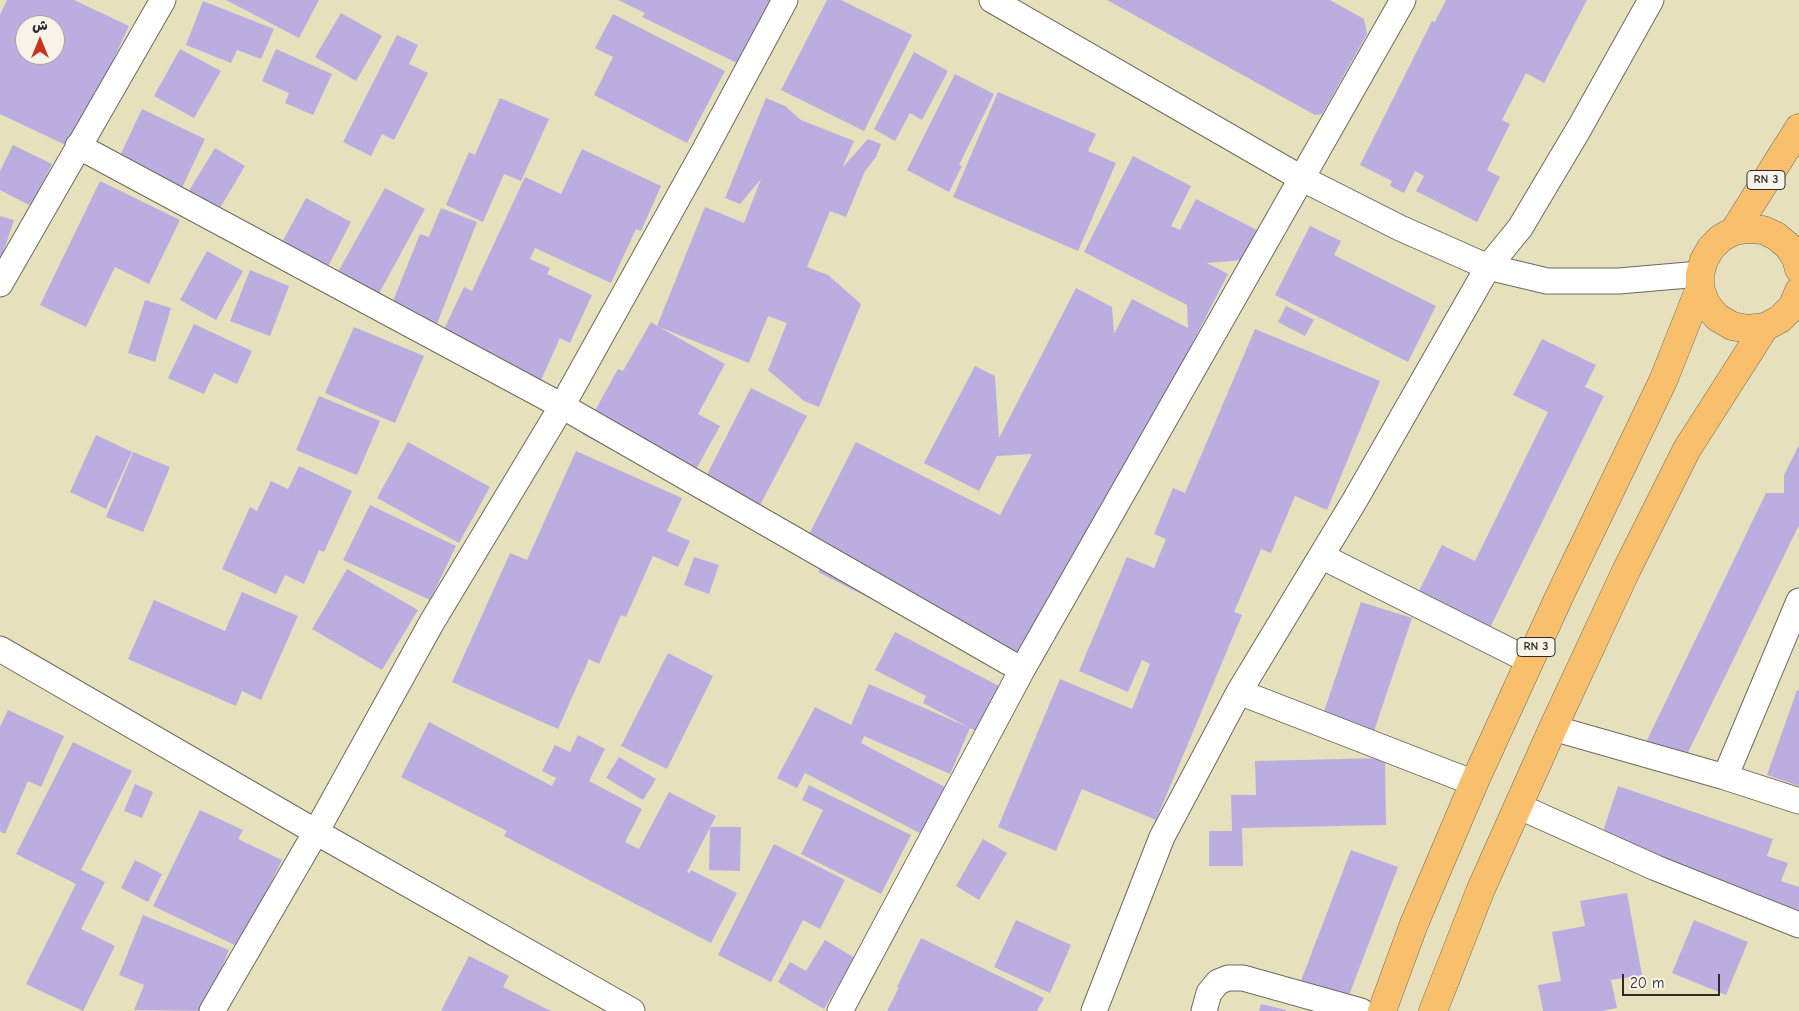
<!DOCTYPE html>
<meta charset="utf-8">
<style>
body{margin:0}
#map{position:relative;width:1799px;height:1011px;overflow:hidden;background:#e7e0bd;font-family:"Comic Neue","Playpen Sans Arabic",sans-serif}
canvas{display:block}
.north{position:absolute;left:15px;top:15px;width:50px;height:50px;box-sizing:border-box;background:#f7f3e8;border:1px solid #a5a39c;border-radius:50%;rotate:0deg;font-size:14px;font-weight:700;line-height:20px;text-align:center;color:#2b2b2b}
.north::after{content:'';display:block;margin:auto;width:18px;height:22px;background:#c8321e;clip-path:polygon(50% 0,100% 100%,50% 72%,0 100%)}
.scale{position:absolute;left:1622px;top:974px;width:98px;height:22px;box-sizing:border-box;border:2px solid #2b2b2b;border-top:0;padding-left:6px;font-size:15px;line-height:18px;white-space:nowrap;color:#2b2b2b;-webkit-text-stroke:4px #f7f3e8;paint-order:stroke}
</style>
<div id="map">
<canvas width="1799" height="1011"></canvas>
<div class="north">ش</div>
<div class="scale">20 m</div>
</div>
<script>
const ctx = document.querySelector('canvas').getContext('2d');
ctx.lineJoin = 'round';
function fill(path, color) { ctx.fillStyle = color; ctx.fill(path, 'evenodd'); }
const toPath = rows => new Path2D(rows.map(r => 'M' + r).join(''));
function strokePath(path, color, width, dash) { ctx.strokeStyle = color; ctx.lineWidth = width; ctx.lineCap = dash ? 'butt' : 'round'; ctx.setLineDash(dash || []); ctx.stroke(path); }
function drawText(font, color, halo, rows, align = 'center') {
  ctx.font = font + ' "Comic Neue",sans-serif'; ctx.lineWidth = 4; ctx.setLineDash([]); ctx.textBaseline = 'middle'; ctx.strokeStyle = halo; ctx.fillStyle = color; for (const [text, x, y, turn = 0] of rows) {
    ctx.save(); ctx.translate(x, y); ctx.rotate((+turn || 0) * Math.PI / 180); ctx.textAlign = isNaN(turn) ? turn : align; if (halo) ctx.strokeText(text, 0, 0); ctx.fillText(text, 0, 0); ctx.restore();
  }
}
const building = toPath([
 [7,0,74,0,129,26,72,148,0,114,0,15],
 [25,25,55,25,55,55,25,55],
 [226,0,319,0,299,38],
 [618,0,770,0,739,64,642,17,645,13],
 [827,0,841,0,912,35,864,131,781,90],
 [1107,0,1330,0,1364,19,1367,34,1322,114,1315,115],
 [1446,0,1587,0,1544,83,1526,73,1502,120,1510,124,1487,170,1500,177,1477,222,1416,191,1424,176,1415,171,1404,193,1390,186,1392,181,1360,165,1432,21,1435,22],
 [203,1,274,29,261,59,237,50,231,63,186,45],
 [341,13,382,36,356,81,315,57],
 [613,14,725,71,687,143,594,95,613,57,595,48],
 [397,35,418,45,409,64,428,73,394,140,382,134,371,156,343,142],
 [180,49,221,71,194,118,154,96],
 [276,49,332,74,313,115,285,103,289,93,262,81],
 [914,52,948,71,922,120,910,113,895,141,874,129],
 [955,74,994,94,959,165,962,166,949,192,907,170],
 [998,92,1096,134,1088,151,1116,163,1078,251,953,197],
 [500,98,549,119,521,181,504,174,483,222,446,205,469,152,475,155],
 [766,98,785,106,801,120,854,141,842,168,868,139,881,144,876,157,865,171,846,217,830,211,807,267,828,275,861,304,819,407,804,401,768,370,787,323,768,316,749,363,659,327,725,364,698,414,720,426,685,489,582,434,618,369,623,371,651,322,657,326,705,207,744,223,761,179,740,204,725,198],
 [142,109,205,139,180,192,117,162],
 [13,145,52,164,31,206,0,190,0,171],
 [215,148,245,166,217,213,187,194],
 [582,149,661,186,641,231,636,229,611,283,535,248,530,259,550,268,547,274,592,295,570,343,560,338,537,389,437,344,464,287,472,291,525,177,561,194],
 [1133,156,1191,186,1171,226,1180,230,1196,199,1259,231,1244,260,1207,263,1228,274,1021,675,818,572,821,567,798,556,856,442,1000,515,1032,454,997,456,979,491,924,463,975,366,995,376,999,438,1076,288,1112,307,1114,334,1132,299,1188,328,1187,305,1084,252],
 [100,181,180,220,149,284,115,267,86,327,40,305],
 [385,188,425,209,370,310,329,288],
 [306,198,351,222,319,284,273,259],
 [441,208,477,222,433,334,387,316,420,234,429,237],
 [0,216,14,220,0,262],
 [1310,226,1341,241,1334,255,1436,306,1408,362,1275,295],
 [207,251,243,271,216,320,180,300],
 [250,270,289,286,270,336,230,321],
 [145,300,171,308,155,362,128,353],
 [1286,306,1314,320,1305,336,1278,322],
 [194,324,252,351,237,384,214,373,204,394,168,378],
 [354,327,424,356,395,423,325,393],
 [1255,329,1380,381,1327,510,1295,496,1271,553,1261,549,1234,612,1242,615,1156,820,1082,789,1056,851,998,827,1060,679,1132,709,1150,664,1142,660,1128,692,1079,671,1127,557,1154,568,1166,539,1154,534,1173,488,1185,493],
 [1542,339,1596,365,1585,387,1604,396,1485,638,1413,603,1442,545,1475,561,1548,412,1513,395],
 [751,388,807,416,751,522,697,494],
 [319,396,380,421,357,475,296,450],
 [96,435,132,452,106,509,70,492],
 [408,442,490,487,459,543,377,498],
 [1799,445,1799,525,1676,777,1638,759,1766,493,1784,493,1784,475],
 [576,451,682,498,667,531,690,541,678,567,653,556,626,617,621,615,599,664,589,659,558,729,452,682,510,553,527,560],
 [133,452,170,467,143,532,106,517],
 [299,466,352,491,324,552,319,550,304,584,285,575,276,594,222,569,250,507,257,511,271,481,288,489],
 [370,505,456,546,430,600,343,560],
 [694,557,719,565,709,594,684,585],
 [347,569,418,610,382,670,312,629],
 [242,592,298,616,261,700,242,691,236,706,128,659,154,600,225,631],
 [1361,602,1412,618,1369,746,1318,729],
 [895,632,999,686,976,731,970,728,950,774,864,736,861,743,954,792,929,838,805,773,797,788,777,778,815,707,851,725,869,684,968,727,923,703,926,696,875,670],
 [668,653,713,676,667,769,621,746],
 [1797,690,1799,691,1799,786,1767,775],
 [8,710,64,736,41,787,28,781,5,834,0,831,0,727],
 [429,722,552,786,556,778,542,771,555,745,570,752,578,735,605,749,589,781,642,809,625,842,639,849,669,792,716,816,687,872,690,873,691,870,737,893,711,943,504,836,507,831,401,777],
 [73,742,132,771,81,870,105,882,81,929,115,946,83,1011,26,984,76,884,16,854],
 [619,757,656,779,643,800,606,778],
 [1385,758,1386,825,1242,828,1243,866,1209,866,1209,831,1232,831,1231,795,1256,795,1255,761],
 [135,784,153,792,142,818,124,811],
 [809,785,911,835,881,894,801,854,823,810,802,800],
 [1618,786,1773,839,1767,856,1788,863,1781,881,1799,887,1799,912,1597,849],
 [200,810,243,830,238,839,282,860,239,947,153,906],
 [710,827,741,827,740,871,709,870],
 [983,839,1007,853,979,900,956,886],
 [774,844,845,880,820,929,803,920,771,982,718,955],
 [1351,850,1398,867,1346,1003,1299,986],
 [135,860,162,874,148,902,121,888],
 [1627,893,1642,975,1611,980,1617,1008,1602,1011,1543,1011,1538,985,1561,981,1552,932,1585,926,1580,901],
 [143,915,229,950,204,1011,134,1010,144,985,119,975],
 [1016,920,1071,945,1050,993,994,967],
 [1694,920,1748,942,1726,995,1672,973],
 [921,938,1044,998,1037,1011,887,1011,899,987,897,987],
 [825,940,855,958,824,1009,778,982,790,962,806,971],
 [469,956,509,976,503,987,551,1011,441,1011],
 [1261,1004,1286,1010,1286,1011,1259,1011]
]);
const minor = toPath([
 [992,0,1301,178,1400,228,1488,267,1547,281,1619,281,1700,274],
 [78,146,562,406,1022,670],
 [0,284,163,0],
 [1321,556,1530,661],
 [0,649,316,832,632,1011],
 [1239,692,1474,783],
 [1553,728,1725,777,1799,801],
 [1725,777,1799,601],
 [1518,806,1656,868,1799,925],
 [212,1011,316,832,432,622,562,406,704,151,785,0],
 [840,1011,1022,670,1403,0],
 [1094,1011,1162,837,1239,692,1355,500,1488,267,1520,228,1580,127,1651,0],
 [1204,1011,1209,993,1218,982,1228,978,1243,978,1361,1011]
]);
const trunk = toPath([
 [1734,231,1799,128],
 [1799,269,1796,258,1788,246,1776,236,1763,230,1748,229,1734,231,1721,238,1711,248,1704,260,1700,274,1700,288,1706,304,1717,317,1732,326,1748,329,1765,327,1780,319,1792,307,1799,291],
 [1382,1011,1414,924,1474,783,1560,595,1663,381,1700,288],
 [1433,1011,1481,889,1553,728,1626,571,1687,449,1765,327]
]);
const shields = [
 [1766,180,38],
 [1536,647,38]
];
const shieldNames = [
 ["RN 3",1766,180],
 ["RN 3",1536,647]
];
fill(building, '#bcade1');
strokePath(minor, '#6d6a5e', 27);
strokePath(trunk, '#6d6a5e', 29);
strokePath(minor, '#fff', 25);
strokePath(trunk, '#f8bf6c', 28);
for (const [x, y, w] of shields) { const box = new Path2D(); box.roundRect(x - w / 2, y - 9.5, w, 19, 4); ctx.fillStyle = '#f7f3e8'; ctx.fill(box); strokePath(box, '#2b2b2b', 1); }
drawText('bold 12px', '#2b2b2b', null, shieldNames);
</script>
